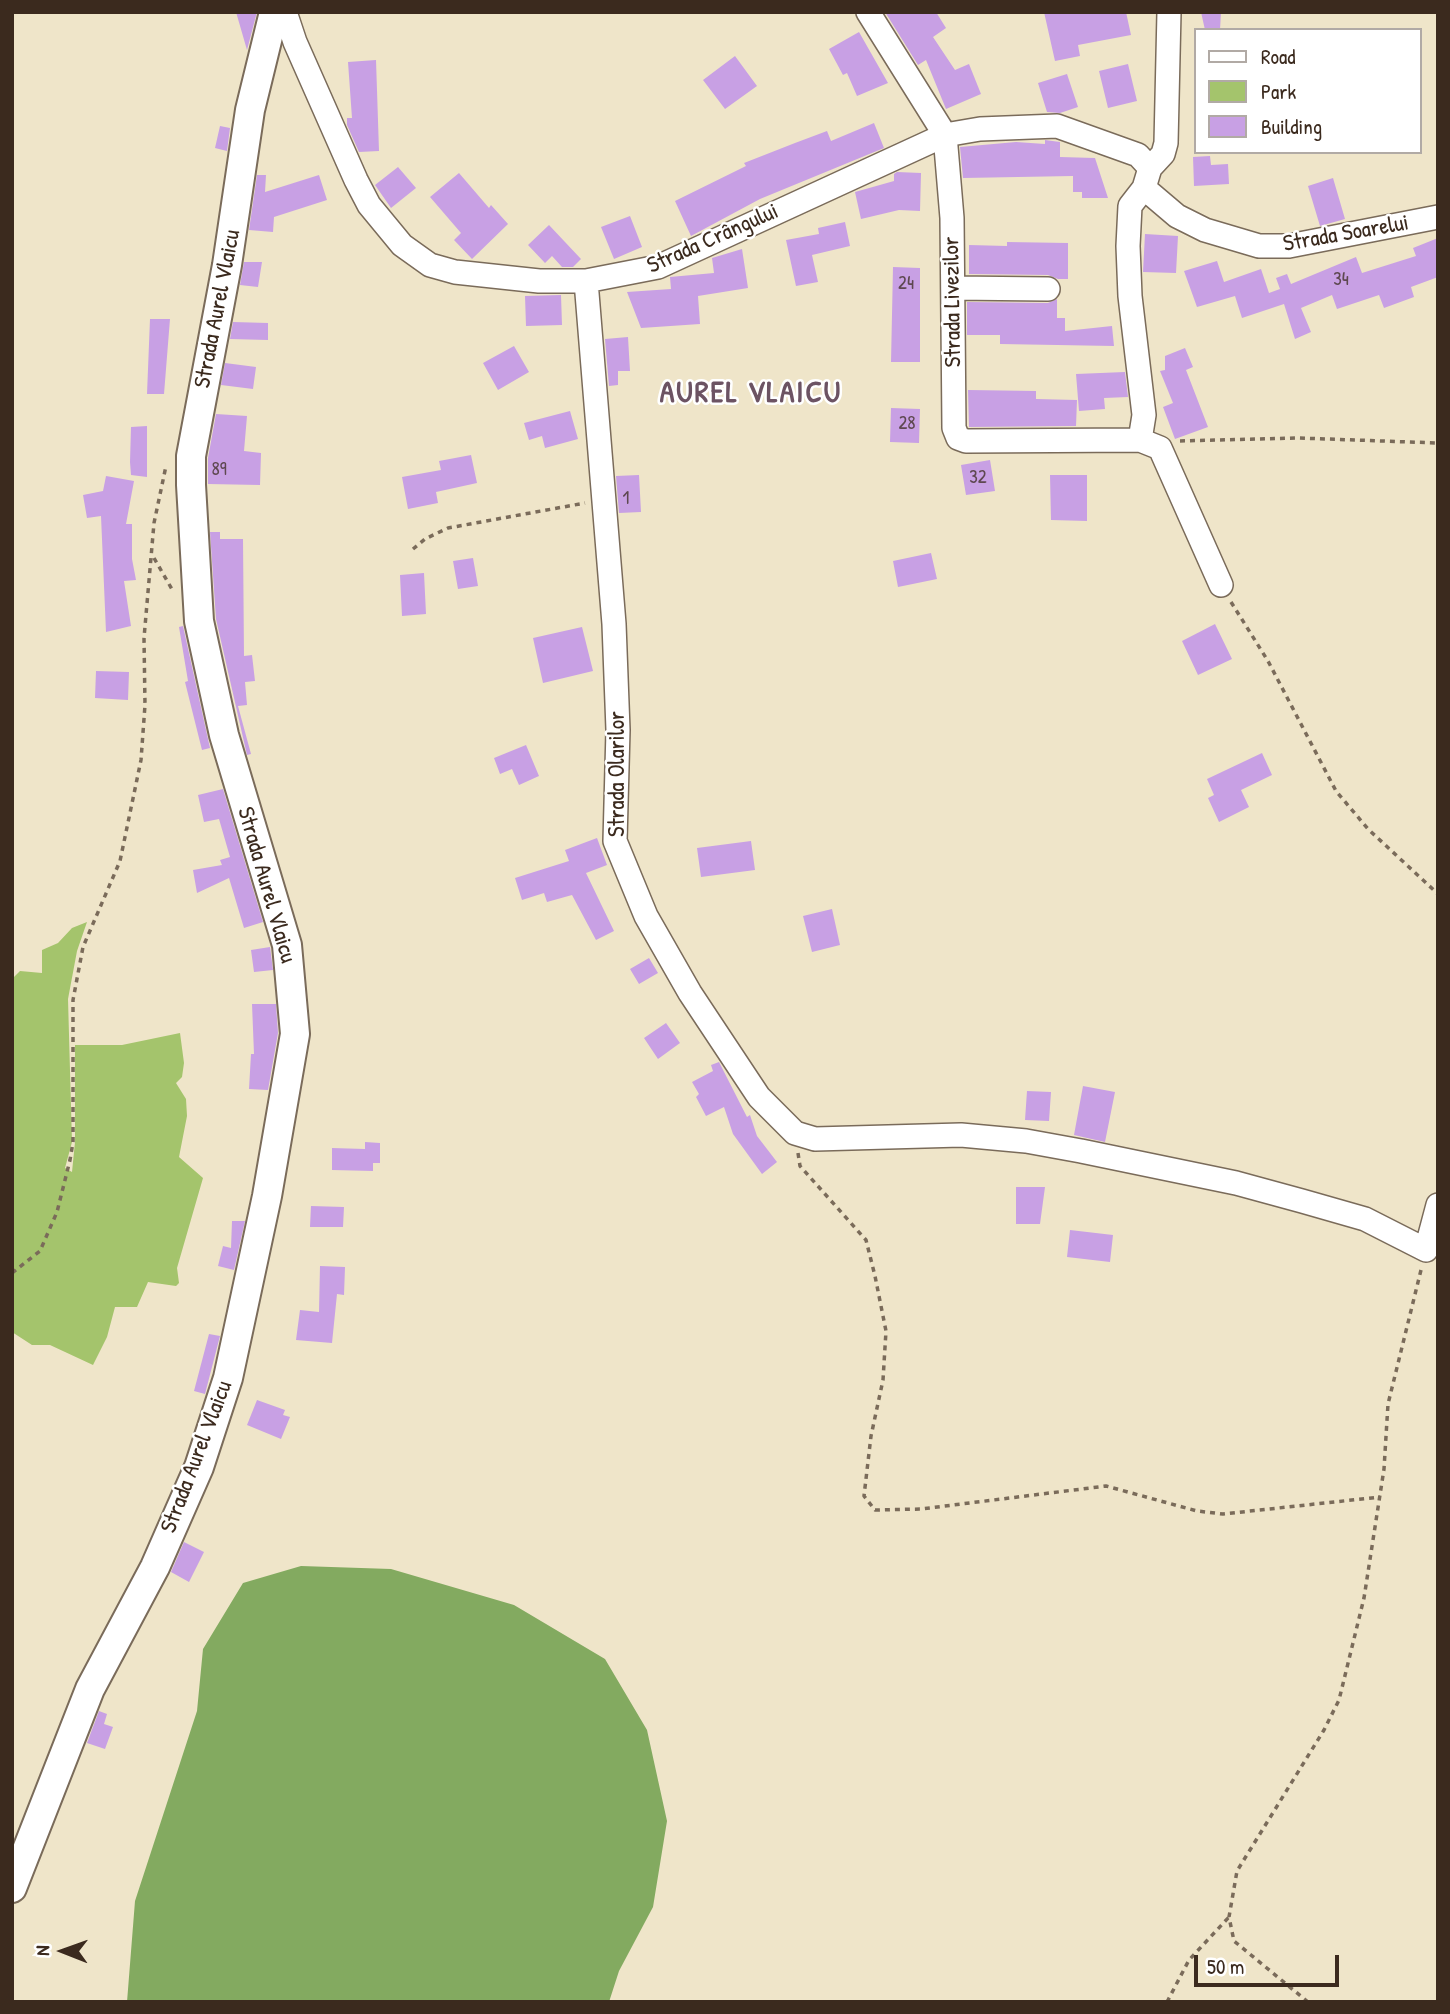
<!DOCTYPE html>
<meta charset="utf-8">
<style>
body{margin:0}
#map{position:relative;width:1450px;height:2014px;overflow:hidden;background:#efe5c9;font-family:"Patrick Hand",sans-serif}
canvas{display:block}
.frame{position:absolute;inset:0;border:14px solid #3b2a1e;pointer-events:none}
.legend{position:absolute;left:1194px;top:28px;width:228px;height:126px;box-sizing:border-box;background:#fff;border:2px solid #b1aaa5;margin:0;padding:9px 12px;list-style:none;font-size:21px;color:#3b2a1e}
.legend li{display:flex;align-items:center;gap:14px;height:35px}
.legend b{width:35px;border:2px solid #b1aaa5}
.north{position:absolute;left:28px;top:1916px;width:70px;height:70px;-webkit-text-stroke:5px #fff;paint-order:stroke;rotate:271deg;font-size:19px;font-weight:700;line-height:28px;text-align:center;color:#3b2a1e}
.north::after{content:'';display:block;margin:auto;width:24px;height:32px;background:#3b2a1e;clip-path:polygon(50% 0,100% 100%,50% 72%,0 100%)}
.scale{position:absolute;left:1194px;top:1955px;width:145px;height:32px;box-sizing:border-box;border:4px solid #3b2a1e;border-top:0;padding-left:9px;font-size:21px;line-height:24px;white-space:nowrap;color:#3b2a1e;-webkit-text-stroke:5px #fff;paint-order:stroke}
</style>
<div id="map">
<canvas width="1450" height="2014"></canvas>
<div class="frame"></div>
<ul class="legend">
<li><b style="height:9px;background:#fff"></b>Road</li>
<li><b style="height:19px;background:#a4c46c"></b>Park</li>
<li><b style="height:19px;background:#c8a0e4"></b>Building</li>
</ul>
<div class="north">N</div>
<div class="scale">50 m</div>
</div>
<script>
const ctx = document.querySelector('canvas').getContext('2d');
ctx.lineJoin = 'round';
function fill(path, color) { ctx.fillStyle = color; ctx.fill(path, 'evenodd'); }
const toPath = rows => new Path2D(rows.map(r => 'M' + r).join(''));
function strokePath(path, color, width, dash) { ctx.strokeStyle = color; ctx.lineWidth = width; ctx.lineCap = dash ? 'butt' : 'round'; ctx.setLineDash(dash || []); ctx.stroke(path); }
function drawText(font, color, halo, rows, align = 'center') {
  ctx.font = font + ' "Patrick Hand",sans-serif'; ctx.lineWidth = 5; ctx.setLineDash([]); ctx.textBaseline = 'middle'; ctx.strokeStyle = halo; ctx.fillStyle = color; for (const [text, x, y, turn = 0] of rows) {
    ctx.save(); ctx.translate(x, y); ctx.rotate((+turn || 0) * Math.PI / 180); ctx.textAlign = isNaN(turn) ? turn : align; if (halo) ctx.strokeText(text, 0, 0); ctx.fillText(text, 0, 0); ctx.restore();
  }
}
const green = toPath([
 [87,922,77,951,68,999,72,1142,65,1168,72,1172,75,1142,75,1045,122,1045,180,1033,184,1063,182,1077,176,1083,186,1099,187,1116,179,1157,203,1178,177,1268,179,1283,176,1286,148,1282,137,1307,115,1307,107,1337,93,1365,50,1345,32,1345,12,1332,12,979,20,971,42,973,42,950,58,943,72,928]
]);
const forest = toPath([
 [301,1566,391,1569,514,1605,605,1659,647,1730,667,1821,653,1907,619,1971,609,2002,127,2002,135,1901,197,1711,203,1649,243,1583]
]);
const building = toPath([
 [236,12,257,12,247,50],
 [885,12,936,12,946,28,933,37,955,70,969,64,981,94,946,109,926,60,918,65],
 [1044,12,1126,12,1131,35,1078,45,1080,56,1055,61],
 [1201,12,1221,12,1220,30,1205,30],
 [859,32,888,83,857,96,847,73,843,75,829,49],
 [735,56,757,86,725,109,703,80],
 [376,60,379,151,359,152,347,125,347,118,352,118,348,62],
 [1128,64,1137,101,1108,108,1099,71],
 [1067,74,1078,107,1060,113,1047,112,1038,83],
 [874,123,884,148,760,199,691,236,675,201,746,166,744,163,795,143,827,131,831,141],
 [220,126,230,128,227,151,215,148],
 [1045,140,1060,142,1060,157,1095,158,1108,198,1082,198,1082,192,1073,192,1073,176,963,178,960,147,1016,142,1045,144],
 [1210,156,1211,165,1228,164,1229,184,1194,186,1193,157],
 [398,167,416,188,391,208,375,185],
 [897,172,921,173,920,211,899,210,861,219,855,192,894,181,894,174],
 [459,173,489,208,491,205,508,224,472,259,454,240,461,233,430,197],
 [257,175,266,175,265,192,319,175,327,200,274,217,273,232,249,230],
 [1333,178,1345,219,1320,226,1308,186],
 [630,216,642,247,614,259,601,227],
 [845,222,850,246,812,255,818,282,796,286,786,240,819,234,818,228],
 [549,225,581,259,573,267,562,267,552,256,545,263,528,245],
 [1145,234,1178,236,1176,273,1143,272],
 [1438,238,1438,277,1411,287,1414,297,1384,308,1379,295,1337,309,1332,295,1301,308,1311,332,1295,339,1284,304,1242,318,1235,296,1197,307,1184,271,1217,261,1224,282,1261,269,1269,293,1280,289,1276,278,1287,274,1291,284,1356,257,1362,273,1416,256,1413,248],
 [1007,242,1068,243,1068,279,1058,279,1048,275,969,274,969,245,1007,246],
 [742,249,748,288,698,296,700,324,641,328,627,292,671,289,670,277,714,273,712,258],
 [244,262,262,262,258,287,240,285],
 [893,267,920,268,920,362,891,362],
 [561,295,562,325,526,326,525,296],
 [1057,299,1057,318,1065,318,1065,331,1112,326,1114,346,1000,344,1000,335,967,335,967,302,1048,303],
 [150,319,170,319,164,394,147,394],
 [233,322,268,323,268,340,230,339],
 [628,337,630,371,618,371,618,385,609,386,605,339],
 [514,346,529,372,498,390,483,363],
 [1185,348,1193,367,1186,370,1208,427,1175,439,1163,407,1173,403,1160,371,1165,370,1165,356],
 [225,363,256,367,253,389,221,385],
 [1125,372,1128,397,1104,398,1105,409,1079,411,1076,374],
 [968,390,1036,391,1036,399,1077,400,1076,426,969,427],
 [891,408,920,409,919,443,890,442],
 [570,411,578,439,545,448,542,436,529,440,524,423],
 [216,414,247,416,244,451,261,453,260,485,208,484,208,458],
 [147,426,147,477,131,475,130,462,131,427],
 [471,455,477,483,436,492,438,503,408,509,402,477,441,470,439,461],
 [990,460,995,491,966,495,961,465],
 [639,475,641,512,619,513,616,476],
 [1050,475,1087,475,1087,521,1051,520],
 [106,476,134,481,126,524,132,524,132,559,136,580,124,581,131,626,106,632,101,516,87,518,83,495,103,491],
 [210,532,220,532,220,539,243,539,244,656,252,655,255,681,245,682,247,705,238,706,251,754,247,755,216,619],
 [931,553,937,579,898,587,893,561],
 [473,558,478,586,458,589,453,561],
 [424,573,426,614,402,616,400,575],
 [1215,624,1232,659,1198,675,1182,641],
 [183,626,210,748,202,750,185,682,188,681,179,627],
 [582,627,593,671,543,683,533,638],
 [96,671,129,672,128,700,95,698],
 [526,745,539,776,519,785,512,769,500,774,494,758],
 [1262,753,1272,775,1241,790,1249,807,1219,822,1208,798,1214,795,1207,779],
 [223,789,263,922,244,928,229,878,197,893,193,870,222,865,220,860,230,857,219,819,204,822,198,795],
 [597,838,607,865,586,873,614,931,596,940,572,895,547,902,544,893,522,900,515,878,569,861,565,850],
 [751,841,755,870,701,877,697,848],
 [832,909,840,945,812,952,803,916],
 [270,947,273,970,254,972,251,950],
 [649,958,658,973,639,984,630,969],
 [252,1004,276,1004,278,1033,268,1090,249,1089,251,1054,254,1054],
 [666,1023,680,1043,658,1059,644,1038],
 [719,1062,747,1117,750,1115,757,1136,777,1162,762,1174,733,1134,724,1107,706,1116,696,1097,699,1094,692,1082,713,1071,711,1065],
 [1083,1086,1115,1092,1105,1142,1074,1135],
 [1027,1091,1051,1092,1049,1121,1025,1120],
 [365,1142,380,1143,380,1163,373,1163,373,1171,332,1170,332,1148,365,1149],
 [1016,1187,1045,1187,1040,1224,1016,1224],
 [311,1206,344,1207,343,1227,310,1227],
 [232,1221,245,1221,234,1270,218,1266,223,1246,231,1248],
 [1070,1230,1113,1235,1110,1262,1067,1257],
 [320,1266,345,1267,344,1295,337,1294,332,1343,296,1340,300,1310,319,1312],
 [209,1334,220,1336,205,1394,194,1391],
 [257,1400,285,1410,283,1415,290,1417,281,1439,247,1425],
 [184,1542,204,1552,189,1582,171,1572],
 [99,1711,107,1714,104,1724,113,1727,105,1749,87,1743]
]);
const path = toPath([
 [1180,441,1299,438,1438,443],
 [413,549,425,539,448,528,585,503],
 [154,558,173,591],
 [1231,602,1268,661,1336,791,1368,829,1438,894],
 [798,1153,800,1166,866,1240,875,1276,886,1331,883,1380,871,1436,864,1496,875,1510,921,1509,1106,1486,1197,1511,1223,1514,1380,1497],
 [12,1273,40,1251,57,1212,70,1160,73,1142,73,1000,83,947,120,861,141,760,145,705,144,638,154,523,166,466],
 [1167,2002,1189,1960,1229,1917],
 [1308,2002,1234,1941,1229,1917,1237,1871,1324,1730,1339,1700,1364,1598,1384,1469,1388,1404,1421,1270]
]);
const minor = toPath([
 [285,12,295,42,356,180,369,205,402,245,430,265,455,272,539,281,586,281,658,267,945,135,980,129,1057,126,1138,155,1150,168,1163,154,1166,143,1169,12],
 [868,12,945,135,952,218,954,428,958,438,966,441,1140,440,1144,415,1130,296,1128,246,1130,206,1144,188,1150,168],
 [1144,188,1177,216,1205,230,1259,246,1289,246,1438,217],
 [586,281,614,624,618,730,615,841,646,916,690,993,759,1097,795,1133,815,1139,961,1135,1026,1141,1081,1151,1236,1183,1302,1201,1365,1219,1426,1250,1438,1205],
 [953,288,1048,289],
 [1140,440,1160,448,1221,585]
]);
const tertiary = toPath([
 [12,1888,90,1689,155,1567,199,1467,228,1378,267,1196,295,1034,287,945,224,735,199,621,191,485,191,456,227,265,250,110,274,12]
]);
const numberNames = [
 ["34",1341,280],
 ["24",906,284],
 ["28",907,424],
 ["89",219,470],
 ["32",978,478],
 ["1",626,499]
];
const streetNames = [
 ["Strada Soarelui",1346,234,-10],
 ["Strada Crângului",713,239,-24],
 ["Strada Livezilor",953,302,-91],
 ["Strada Aurel Vlaicu",218,309,-79],
 ["Strada Olarilor",618,774,-90],
 ["Strada Aurel Vlaicu",266,885,74],
 ["Strada Aurel Vlaicu",197,1457,-69]
];
const districtNames = [
 ["AUREL VLAICU",751,394]
];
fill(green, '#a4c46c');
fill(forest, '#83aa60');
fill(building, '#c8a0e4');
strokePath(minor, '#7a6b5a', 26);
strokePath(tertiary, '#7a6b5a', 32);
strokePath(path, '#7a6b5a', 3.5, [5, 5]);
strokePath(minor, '#fff', 23);
strokePath(tertiary, '#fff', 28);
drawText('19px', '#5e4850', null, numberNames);
drawText('23px', '#3b2a1e', '#fff', streetNames);
ctx.letterSpacing = '2px';
drawText('bold 30px', '#6c5363', '#fff', districtNames);
ctx.letterSpacing = '0px';
</script>
